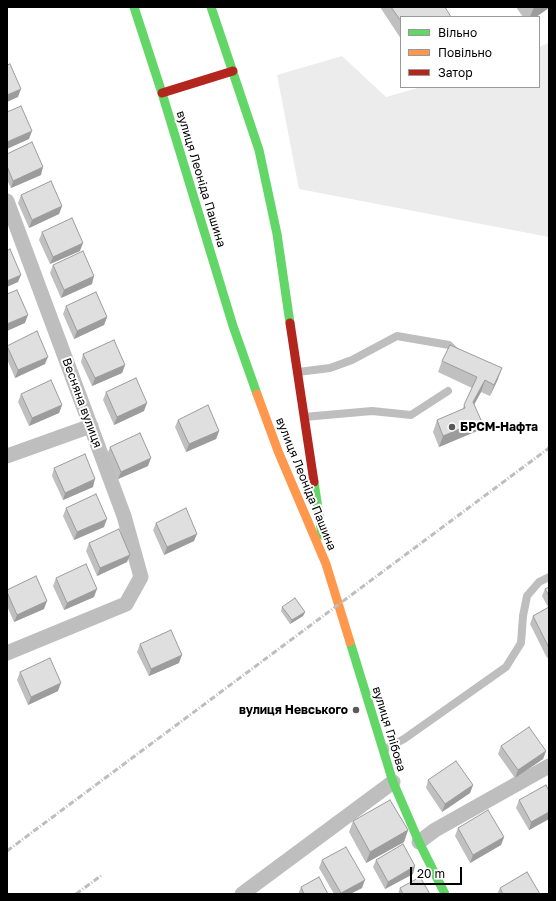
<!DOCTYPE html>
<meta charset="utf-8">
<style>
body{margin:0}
#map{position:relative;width:556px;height:901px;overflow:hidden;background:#fff;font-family:"Golos Text",sans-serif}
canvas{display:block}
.frame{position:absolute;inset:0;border:8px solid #000;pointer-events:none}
.legend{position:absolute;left:400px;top:16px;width:140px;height:72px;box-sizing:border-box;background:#fff;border:1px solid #999;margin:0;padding:5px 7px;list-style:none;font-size:12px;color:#000}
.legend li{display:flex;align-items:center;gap:8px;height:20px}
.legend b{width:20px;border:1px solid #999}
.scale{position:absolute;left:410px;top:867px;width:52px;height:18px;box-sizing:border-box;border:2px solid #000;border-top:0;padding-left:5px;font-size:12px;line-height:14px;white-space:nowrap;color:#000;-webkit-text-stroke:3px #fff;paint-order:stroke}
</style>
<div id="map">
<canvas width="556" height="901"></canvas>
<div class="frame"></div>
<ul class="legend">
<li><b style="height:5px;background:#63d668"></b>Вільно</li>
<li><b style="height:5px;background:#ff974d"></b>Повільно</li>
<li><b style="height:5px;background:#b3261e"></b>Затор</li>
</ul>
<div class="scale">20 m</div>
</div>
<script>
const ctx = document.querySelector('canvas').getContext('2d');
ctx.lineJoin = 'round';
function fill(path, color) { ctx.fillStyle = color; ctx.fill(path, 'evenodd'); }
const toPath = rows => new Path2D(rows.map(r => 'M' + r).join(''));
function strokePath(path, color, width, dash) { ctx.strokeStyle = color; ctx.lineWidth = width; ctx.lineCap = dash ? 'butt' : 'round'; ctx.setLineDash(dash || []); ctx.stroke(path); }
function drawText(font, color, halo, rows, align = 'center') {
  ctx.font = font + ' "Golos Text",sans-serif'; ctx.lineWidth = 4; ctx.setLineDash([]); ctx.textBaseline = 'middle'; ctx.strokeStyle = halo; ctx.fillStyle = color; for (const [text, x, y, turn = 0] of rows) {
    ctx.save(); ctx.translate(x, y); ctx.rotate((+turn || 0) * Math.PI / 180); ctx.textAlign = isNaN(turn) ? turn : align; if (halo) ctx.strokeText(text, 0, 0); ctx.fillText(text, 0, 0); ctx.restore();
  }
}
const green = toPath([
 [549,43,549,237,299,189,277,75,342,56,386,97,421,87,539,87,539,47]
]);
const lane = toPath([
 [298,372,330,368,352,360,397,336,449,345,457,353],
 [304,417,372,411,411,415,448,391],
 [385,749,404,739,506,667,521,643,523,616,527,596,539,582,549,577]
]);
const street = toPath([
 [7,201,124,516,141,577,126,604,7,653],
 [7,456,91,426],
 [419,842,435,830,549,766],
 [242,894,393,782]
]);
const fast = toPath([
 [134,7,162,93,233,326,257,394],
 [211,7,259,150,277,234,290,323],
 [314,482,322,535],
 [350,642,393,782,419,842,445,894]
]);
const slow = toPath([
 [257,394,278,451,326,564,350,642]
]);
const jam = toPath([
 [162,93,233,71],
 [290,323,314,482]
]);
const rail = toPath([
 [7,851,549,448],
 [76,894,102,875]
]);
const wall = toPath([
 [380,7,445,7,401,17,401,39],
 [516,7,549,7,536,17,523,17],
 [7,154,41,175,11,188,7,180],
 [21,195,62,206,59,214,29,228,18,203],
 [42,232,80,251,50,264,39,240],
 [53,265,92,284,61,298,50,273],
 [66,306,107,317,104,325,74,339,63,314],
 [7,346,45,364,15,378,7,359],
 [83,354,125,365,122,373,92,386,81,362],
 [442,361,498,379,490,396,481,392,474,404,477,431,439,447,433,432,437,420,462,410,472,388,438,372],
 [106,392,144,411,114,425,103,400],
 [21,394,62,405,59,413,29,426,18,402],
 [178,420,219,431,216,439,186,452,175,427],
 [110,447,148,466,118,479,107,455],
 [54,468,93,487,63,500,52,476],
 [66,508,104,527,74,540,63,516],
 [156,523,194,541,164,555,153,530],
 [89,543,127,562,97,576,86,551],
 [56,578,94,597,64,610,53,586],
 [549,587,549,657,547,658,530,624,533,616,548,607,542,596,545,589],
 [7,590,44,609,14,622,7,606],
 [282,607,305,612,303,616,290,624,281,611],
 [140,644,179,663,149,676,137,652],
 [20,672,58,691,28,705,17,680],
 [501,746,546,751,543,759,515,778,498,754],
 [428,780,473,785,470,793,442,812,426,788],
 [549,791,549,819,529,830,516,808,519,800],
 [353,821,408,830,404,842,366,863,349,832],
 [458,828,504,837,501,845,470,863,455,836],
 [322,860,362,888,350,894,334,894,319,868],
 [376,860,413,874,385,889,373,867],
 [301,887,328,894,298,894],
 [400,888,430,894,398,894],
 [500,888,540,894,497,894]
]);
const shadedWall = toPath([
 [535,7,549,7,549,8,536,17,530,17,533,9],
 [21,89,18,97,7,102,7,95],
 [32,131,29,139,7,149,7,142],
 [43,167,41,175,11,188,13,181],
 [62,206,59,214,29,228,32,220],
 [83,243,80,251,50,264,53,257],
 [21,275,18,282,7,287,7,281],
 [94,276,92,284,61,298,64,290],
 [28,315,25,323,7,331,7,324],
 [107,317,104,325,74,339,77,331],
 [48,357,45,364,15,378,18,370],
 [125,365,122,373,92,386,95,378],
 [502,368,498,379,490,396,494,385],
 [485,380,481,392,469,414,473,402],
 [147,403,144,411,114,425,117,417],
 [62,405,59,413,29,426,32,418],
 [481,420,477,431,439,447,443,436],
 [219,431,216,439,186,452,189,444],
 [151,458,148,466,118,479,121,472],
 [95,479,93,487,63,500,65,493],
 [107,519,104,527,74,540,77,532],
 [197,534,194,541,164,555,167,547],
 [130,555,127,562,97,576,100,568],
 [97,589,94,597,64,610,67,603],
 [47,601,44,609,14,622,17,615],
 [305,612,303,616,290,624,292,620],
 [182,655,179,663,149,676,151,669],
 [61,683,58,691,28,705,31,697],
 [546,751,543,759,515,778,518,770],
 [473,785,470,793,442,812,445,804],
 [549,812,549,819,529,830,531,822],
 [408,830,404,842,366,863,370,852],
 [504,837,501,845,470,863,473,855],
 [415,866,413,874,385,889,388,882],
 [365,880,362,888,350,894,340,894,341,893]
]);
const building = toPath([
 [391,7,445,7,451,17,401,17,401,21,391,7],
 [10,64,21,89,7,95,7,65,10,64],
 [21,106,32,131,7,142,7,112,21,106],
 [32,142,43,167,13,181,7,166,7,154,32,142],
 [51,181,62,206,32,220,21,195,51,181],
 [72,218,83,243,53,257,42,232,72,218],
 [10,249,21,275,7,281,7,251,10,249],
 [83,251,94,276,64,290,53,265,83,251],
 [17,290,28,315,7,324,7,294,17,290],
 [96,292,107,317,77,331,66,306,96,292],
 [37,331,48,357,18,370,7,346,37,331],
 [114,340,125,365,95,378,83,354,114,340],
 [450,345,502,368,494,385,485,380,473,402,481,420,443,436,437,420,465,408,464,405,477,377,442,361,450,345],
 [136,378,147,403,117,417,106,392,136,378],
 [51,380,62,405,32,418,21,394,51,380],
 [208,405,219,431,189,444,178,420,208,405],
 [140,433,151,458,121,472,110,447,140,433],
 [85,454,95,479,65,493,54,468,85,454],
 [96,494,107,519,77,532,66,508,96,494],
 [186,508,197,534,167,547,156,523,186,508],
 [119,529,130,555,100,568,89,543,119,529],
 [86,564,97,589,67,603,56,578,86,564],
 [36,576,47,601,17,615,7,592,7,590,36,576],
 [549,587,549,596,545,589,549,587],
 [295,598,305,612,292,620,282,607,295,598],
 [549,607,549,648,533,616,549,607],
 [171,630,182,655,151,669,140,644,171,630],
 [50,658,61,683,31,697,20,672,50,658],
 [529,727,546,751,518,770,501,746,529,727],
 [456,761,473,785,445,804,428,780,456,761],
 [546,785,549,791,549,812,531,822,519,800,546,785],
 [390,800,408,830,370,852,353,821,390,800],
 [488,810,504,837,473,855,458,828,488,810],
 [403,844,415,866,388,882,376,860,403,844],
 [346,847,365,880,341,893,322,860,346,847],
 [527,872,540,894,503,894,500,888,527,872],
 [319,877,328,894,304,894,301,887,319,877],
 [420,877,430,894,403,894,400,888,420,877]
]);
const markers = [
 [452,427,4,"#595959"],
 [356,710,4,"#595959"]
];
const streetNames = [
 ["вулиця Леоніда Пашина",201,179,73],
 ["Весняна вулиця",82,403,70],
 ["вулиця Леоніда Пашина",306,484,68],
 ["вулиця Глібова",389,729,73]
];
const poiNames = [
 ["БРСМ-Нафта",460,427],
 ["вулиця Невського",348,710,"right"]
];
fill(green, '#ececec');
strokePath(lane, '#bebebe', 8);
strokePath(street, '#bebebe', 15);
strokePath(fast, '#63d668', 9);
strokePath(slow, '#ff974d', 9);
strokePath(jam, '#b3261e', 9);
strokePath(rail, '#bebebe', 3, [6, 2, 1, 2]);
fill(wall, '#c0c0c0');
fill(shadedWall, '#9c9c9c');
fill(building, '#dfdfdf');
strokePath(building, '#9c9c9c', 1);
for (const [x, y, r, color] of markers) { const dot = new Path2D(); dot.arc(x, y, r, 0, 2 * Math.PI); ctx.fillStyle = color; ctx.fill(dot); strokePath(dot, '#fff', 1.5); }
drawText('12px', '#000', '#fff', streetNames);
drawText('bold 12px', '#000', '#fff', poiNames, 'left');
</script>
